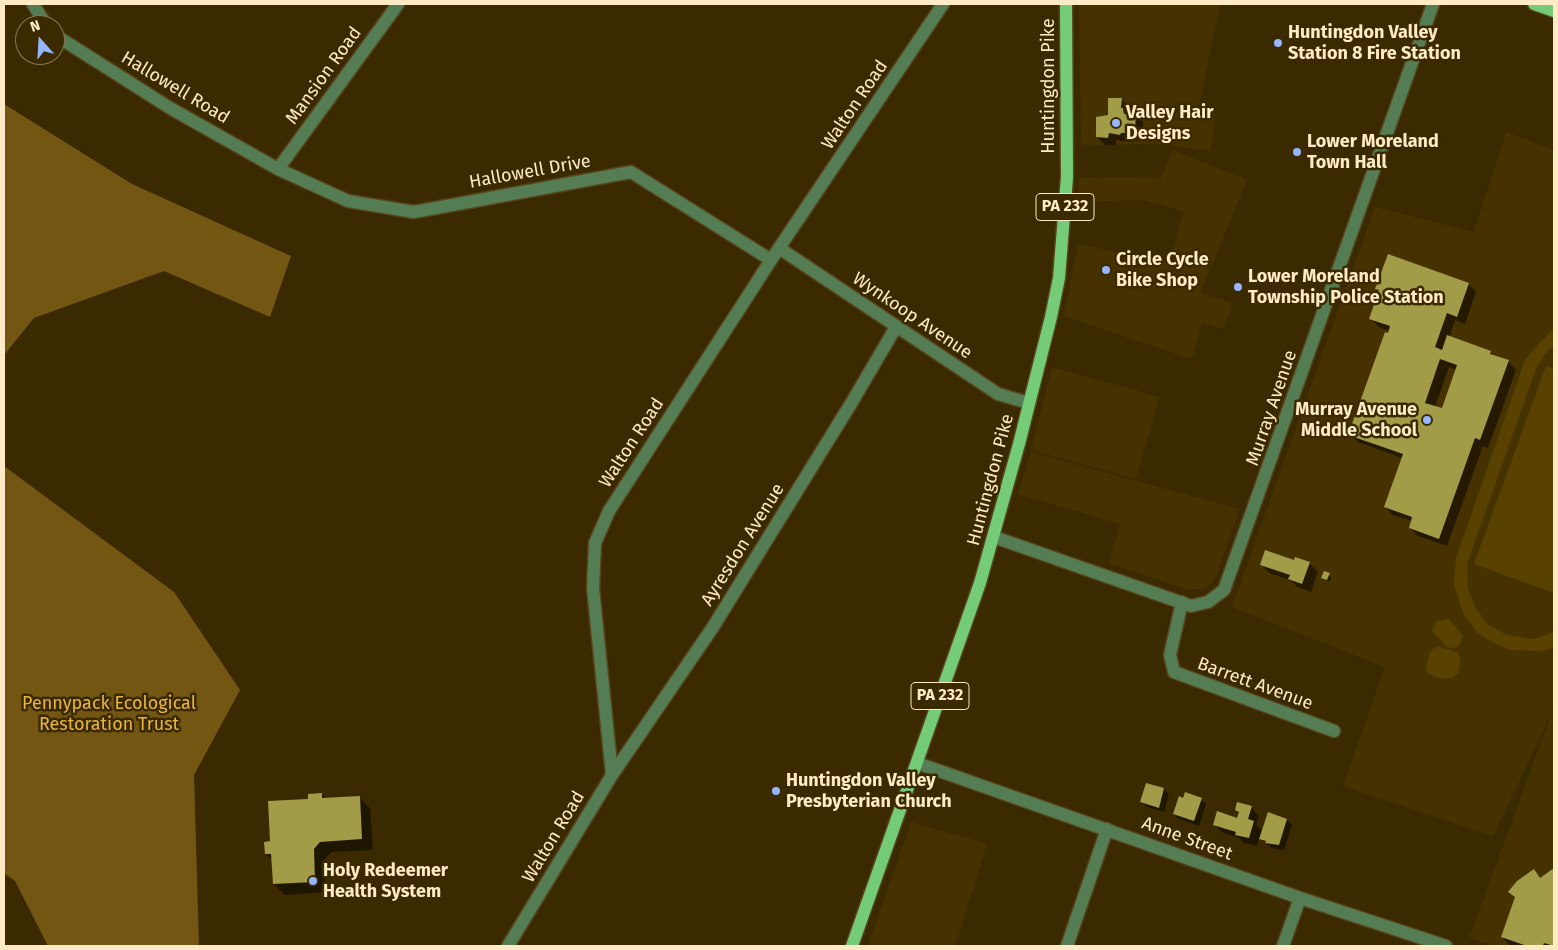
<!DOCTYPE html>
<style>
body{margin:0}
#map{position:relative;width:1558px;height:950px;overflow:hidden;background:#3b2a00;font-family:"Fira Sans",sans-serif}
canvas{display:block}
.frame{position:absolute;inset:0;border:5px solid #feebc6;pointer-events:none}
.north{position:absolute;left:15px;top:15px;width:50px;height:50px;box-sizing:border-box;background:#3b2a00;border:1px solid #89774f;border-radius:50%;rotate:341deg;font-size:14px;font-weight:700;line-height:20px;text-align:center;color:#feebc6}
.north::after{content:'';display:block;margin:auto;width:18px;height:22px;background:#95b6fd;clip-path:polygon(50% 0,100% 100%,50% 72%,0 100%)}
</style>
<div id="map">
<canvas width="1558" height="950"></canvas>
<div class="frame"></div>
<div class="north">N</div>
</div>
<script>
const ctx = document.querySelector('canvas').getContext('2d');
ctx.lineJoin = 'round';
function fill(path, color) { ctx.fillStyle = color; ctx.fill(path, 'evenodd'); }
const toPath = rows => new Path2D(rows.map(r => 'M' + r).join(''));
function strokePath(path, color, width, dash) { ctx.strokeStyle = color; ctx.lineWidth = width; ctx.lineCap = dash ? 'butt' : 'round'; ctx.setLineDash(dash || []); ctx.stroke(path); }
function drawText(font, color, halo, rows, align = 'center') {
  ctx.font = font + ' "Fira Sans",sans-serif'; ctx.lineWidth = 5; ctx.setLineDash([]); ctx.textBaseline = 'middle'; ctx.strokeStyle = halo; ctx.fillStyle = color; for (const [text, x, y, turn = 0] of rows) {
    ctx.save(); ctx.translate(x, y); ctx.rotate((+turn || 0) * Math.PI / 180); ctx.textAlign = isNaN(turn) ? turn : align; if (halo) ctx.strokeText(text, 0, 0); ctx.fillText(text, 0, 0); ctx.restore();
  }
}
const built = toPath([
 [1079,4,1220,4,1199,105,1216,109,1211,151,1163,144,1081,145],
 [1506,132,1554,150,1554,946,1495,946,1469,938,1553,710,1493,836,1343,786,1385,667,1232,607,1375,207,1474,232],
 [1172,150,1247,180,1200,293,1232,303,1224,329,1202,323,1192,359,1064,316,1078,244,1170,262,1183,214,1183,211,1143,200,1078,202,1079,178,1153,177,1161,179],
 [1052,367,1159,397,1136,479,1031,450],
 [1031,452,1239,509,1217,574,1212,583,1203,589,1186,589,1109,563,1120,524,1018,494],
 [911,822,987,844,955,946,868,946]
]);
const green = toPath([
 [1554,329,1554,346,1545,354,1536,369,1467,564,1468,589,1475,607,1488,625,1507,635,1534,639,1554,632,1554,647,1543,651,1511,650,1496,644,1478,633,1464,615,1454,586,1456,558,1525,360,1539,343],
 [1546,366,1554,369,1554,593,1474,564],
 [1449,619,1463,636,1458,647,1448,648,1432,631,1437,621],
 [1438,646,1458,653,1461,661,1458,673,1453,678,1442,679,1427,673,1426,666,1430,651]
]);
const forest = toPath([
 [4,104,132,184,291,256,270,317,164,271,34,318,4,355],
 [4,466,174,592,240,690,194,775,199,946,48,946,15,881,4,873]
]);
const shadow = toPath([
 [1121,99,1129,107,1129,115,1135,114,1143,122,1143,137,1139,140,1128,142,1116,140,1116,145,1105,145,1097,137],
 [1468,284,1476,292,1465,324,1455,320,1449,338,1490,352,1495,357,1508,361,1516,370,1488,448,1483,446,1447,546,1418,536,1410,528,1412,521,1393,515,1385,507,1402,458,1358,442,1350,434,1390,331,1379,327,1371,319,1380,292,1377,289],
 [1449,367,1457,370,1443,410,1435,407],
 [1295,562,1309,563,1318,572,1311,592,1298,587,1290,580,1269,573,1261,564],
 [1329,575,1331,577,1330,582,1323,578],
 [1146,784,1164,789,1169,794,1164,812,1147,807,1141,802],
 [322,794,327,799,359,797,370,808,373,850,331,852,324,860,326,892,285,895,274,884,273,860,266,854,271,842,310,800],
 [1201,799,1206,804,1199,826,1179,819,1174,814],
 [1251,807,1259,816,1256,825,1263,831,1287,820,1292,825,1284,850,1272,848,1259,838,1257,846,1244,843,1239,838,1222,832,1214,824,1238,819,1240,813,1236,810],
 [1554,870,1554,946,1511,946,1502,937,1533,871,1541,879]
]);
const building = toPath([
 [1108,98,1122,98,1121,108,1123,108,1124,114,1136,113,1135,129,1131,133,1121,133,1120,135,1109,133,1108,138,1096,137,1096,117,1108,115],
 [1388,254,1469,283,1457,317,1447,313,1435,347,1442,350,1447,335,1491,351,1490,354,1509,360,1480,440,1475,438,1439,539,1409,528,1412,517,1384,507,1403,454,1348,435,1385,332,1388,333,1390,326,1369,319,1379,290,1375,289],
 [1440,359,1457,365,1442,408,1425,403],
 [1265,550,1294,560,1295,557,1310,562,1302,584,1288,579,1290,575,1260,565],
 [1324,571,1330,573,1327,580,1321,578],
 [1146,783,1164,788,1159,808,1140,802],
 [1185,792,1202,798,1194,821,1173,814,1179,796,1183,798],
 [322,793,322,798,360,796,362,839,320,842,314,849,315,882,273,884,271,854,265,854,264,842,270,841,268,801,308,799,308,794],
 [1237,802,1252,806,1248,819,1254,821,1249,838,1235,835,1236,832,1213,825,1217,811,1237,818,1239,812,1235,810],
 [1268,812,1287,819,1279,845,1265,843,1266,841,1259,839],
 [1554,868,1554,946,1544,943,1543,946,1527,946,1501,937,1515,897,1508,892,1517,881,1534,869,1540,878]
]);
const minor = toPath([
 [33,4,46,25],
 [55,35,170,108,278,169,348,201,414,212,631,172,771,260],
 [278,169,398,4],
 [779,248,998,394,1029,403],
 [994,537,1191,606,1208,602,1224,590,1433,4],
 [1182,602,1170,655,1174,672,1334,731],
 [917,763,1300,898,1446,946],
 [612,775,713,627,852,402,896,327],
 [508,946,612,775,593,588,595,543,609,511,771,260,943,4],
 [1067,946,1107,829],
 [1283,946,1300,898]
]);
const major = toPath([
 [1534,4,1554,11],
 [852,946,980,583,1019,444,1051,317,1059,278,1067,177,1066,4]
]);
const markers = [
 [1278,43,5,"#95b6fd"],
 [1116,123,5,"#95b6fd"],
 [1297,152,5,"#95b6fd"],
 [1106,270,5,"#95b6fd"],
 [1238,287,5,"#95b6fd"],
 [1427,420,5,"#95b6fd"],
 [776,791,5,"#95b6fd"],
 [313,881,5,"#95b6fd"]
];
const shields = [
 [1065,207,58],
 [940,696,58]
];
const shieldNames = [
 ["PA 232",1065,207],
 ["PA 232",940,696]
];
const poiNames = [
 ["Huntingdon Valley",1288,33],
 ["Station 8 Fire Station",1288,54],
 ["Valley Hair",1126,113],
 ["Designs",1126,134],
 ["Lower Moreland",1307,142],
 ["Town Hall",1307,163],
 ["Circle Cycle",1116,260],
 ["Bike Shop",1116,281],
 ["Lower Moreland",1248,277],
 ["Township Police Station",1248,298],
 ["Murray Avenue",1417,410,"right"],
 ["Middle School",1417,431,"right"],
 ["Huntingdon Valley",786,781],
 ["Presbyterian Church",786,802],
 ["Holy Redeemer",323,871],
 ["Health System",323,892]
];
const streetNames = [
 ["Mansion Road",324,76,-54],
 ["Huntingdon Pike",1049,86,-90],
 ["Hallowell Road",175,88,31],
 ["Walton Road",855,105,-56],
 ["Hallowell Drive",530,172,-10],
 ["Wynkoop Avenue",912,316,34],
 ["Murray Avenue",1272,408,-71],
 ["Walton Road",632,443,-57],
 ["Huntingdon Pike",991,480,-75],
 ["Ayresdon Avenue",743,545,-58],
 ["Barrett Avenue",1255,684,20],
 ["Walton Road",554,837,-59],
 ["Anne Street",1187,839,20]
];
const parkNames = [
 ["Pennypack Ecological",109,704],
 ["Restoration Trust",109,725]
];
fill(built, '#463200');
fill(green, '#594100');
fill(forest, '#725612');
fill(shadow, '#0007');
fill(building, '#a29b47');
strokePath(minor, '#56451c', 15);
strokePath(major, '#56451c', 15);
strokePath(minor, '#547d54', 12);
strokePath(major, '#74cc78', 12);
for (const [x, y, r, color] of markers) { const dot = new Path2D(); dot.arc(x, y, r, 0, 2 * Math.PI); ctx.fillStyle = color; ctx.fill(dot); strokePath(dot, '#3b2a00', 2); }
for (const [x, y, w] of shields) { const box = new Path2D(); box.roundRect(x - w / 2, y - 13.5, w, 27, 4); ctx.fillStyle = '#3b2a00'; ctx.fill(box); strokePath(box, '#feebc6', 1); }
drawText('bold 16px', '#feebc6', null, shieldNames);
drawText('bold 18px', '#feebc6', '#3b2a00', poiNames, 'left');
drawText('18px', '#feebc6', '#3b2a00', streetNames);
drawText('18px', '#e8b641', '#3b2a00', parkNames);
</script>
